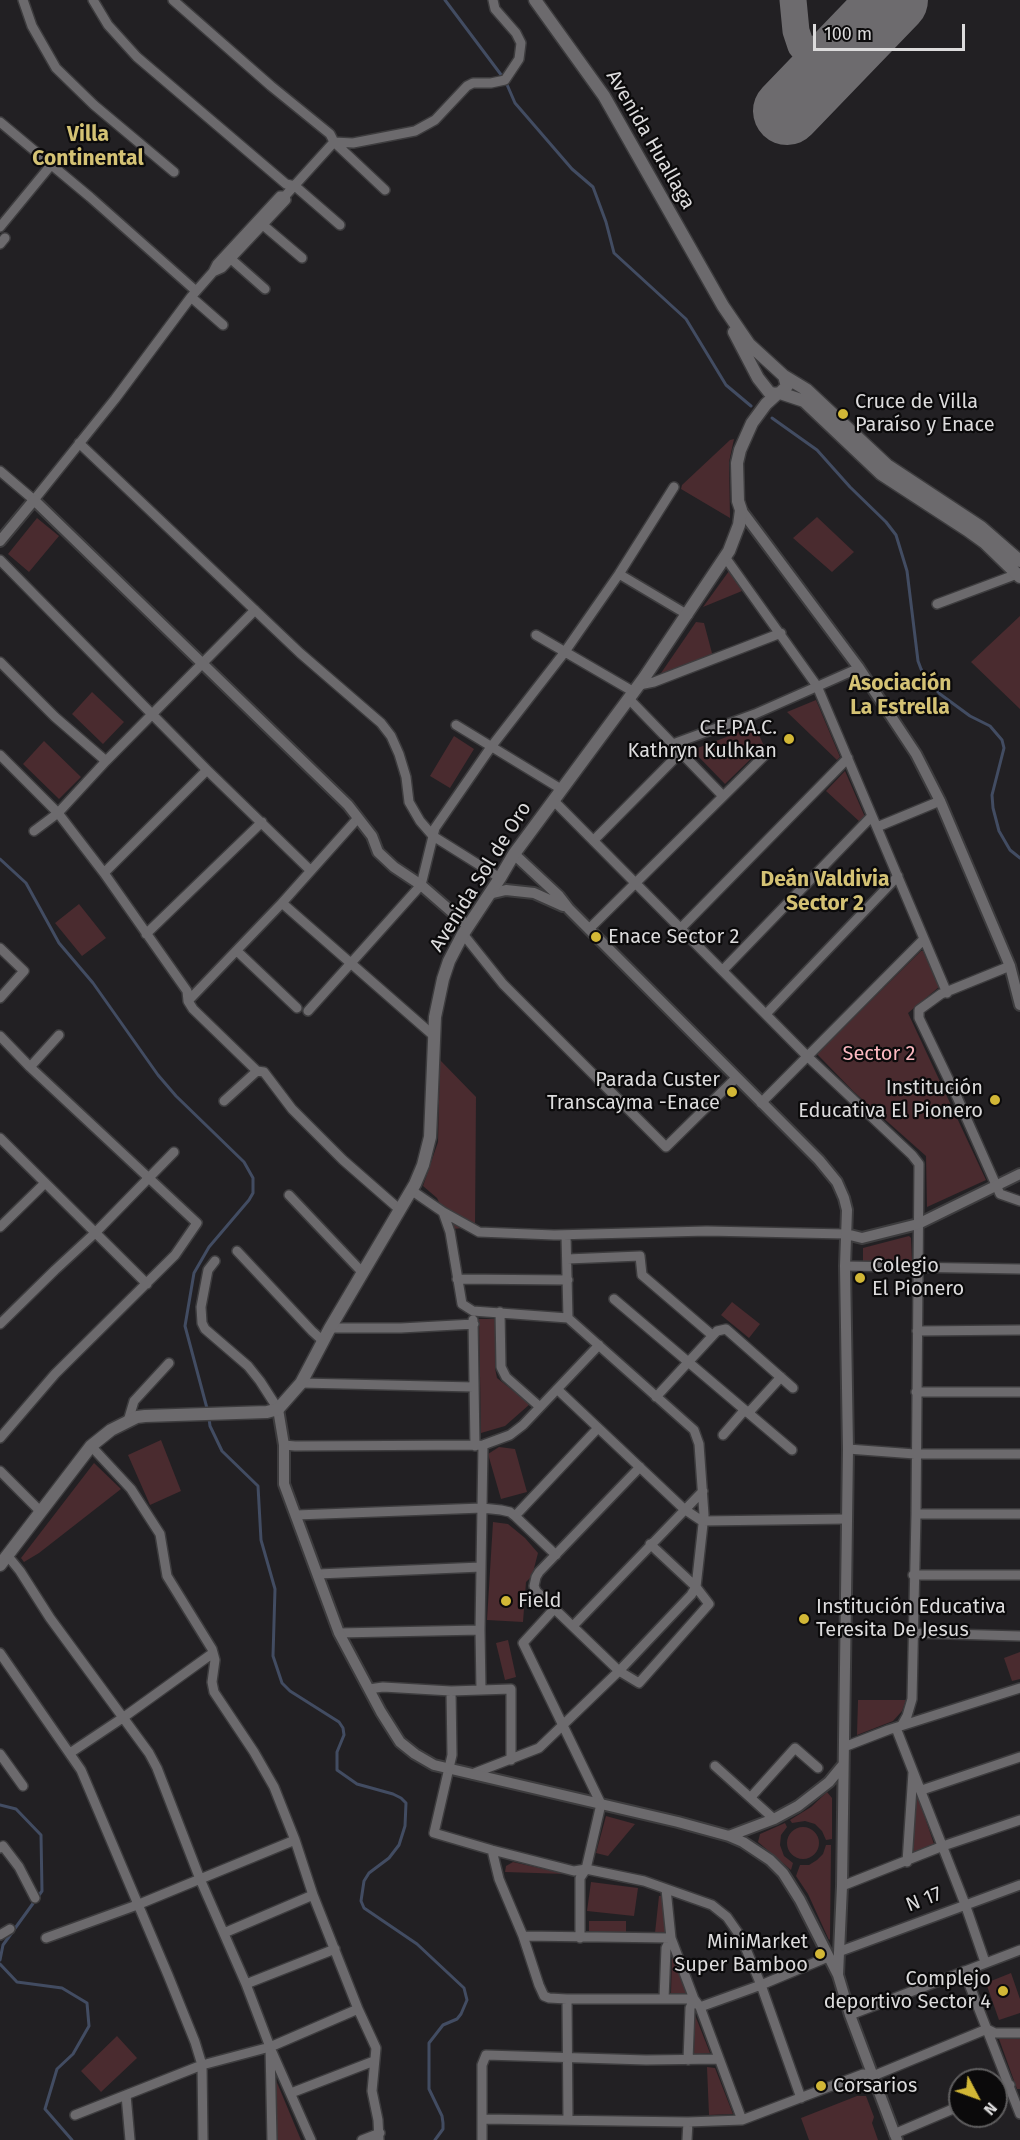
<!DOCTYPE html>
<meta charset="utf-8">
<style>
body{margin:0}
#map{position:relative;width:1020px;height:2140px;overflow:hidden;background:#222023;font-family:"Fira Sans",sans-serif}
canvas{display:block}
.north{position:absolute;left:948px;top:2068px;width:60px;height:60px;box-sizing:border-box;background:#0b0a0b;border:2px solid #5f5e5f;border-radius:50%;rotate:131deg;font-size:16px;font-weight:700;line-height:24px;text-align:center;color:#dcdbdc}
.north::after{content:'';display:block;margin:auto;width:21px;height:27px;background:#d2b736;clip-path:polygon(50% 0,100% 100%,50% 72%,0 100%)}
.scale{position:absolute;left:813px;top:24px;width:152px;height:27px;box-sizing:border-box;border:3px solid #dcdbdc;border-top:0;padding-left:8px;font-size:18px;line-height:21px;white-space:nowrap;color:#dcdbdc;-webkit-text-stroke:4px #0b0a0b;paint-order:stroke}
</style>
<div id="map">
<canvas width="1020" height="2140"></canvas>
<div class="north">N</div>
<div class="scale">100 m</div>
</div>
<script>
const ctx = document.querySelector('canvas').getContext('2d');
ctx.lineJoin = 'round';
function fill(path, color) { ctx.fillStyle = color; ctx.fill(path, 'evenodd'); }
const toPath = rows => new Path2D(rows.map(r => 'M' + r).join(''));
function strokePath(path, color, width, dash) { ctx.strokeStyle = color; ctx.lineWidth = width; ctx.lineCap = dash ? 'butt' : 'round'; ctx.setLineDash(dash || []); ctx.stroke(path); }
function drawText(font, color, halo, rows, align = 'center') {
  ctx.font = font + ' "Fira Sans",sans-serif'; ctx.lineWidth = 4.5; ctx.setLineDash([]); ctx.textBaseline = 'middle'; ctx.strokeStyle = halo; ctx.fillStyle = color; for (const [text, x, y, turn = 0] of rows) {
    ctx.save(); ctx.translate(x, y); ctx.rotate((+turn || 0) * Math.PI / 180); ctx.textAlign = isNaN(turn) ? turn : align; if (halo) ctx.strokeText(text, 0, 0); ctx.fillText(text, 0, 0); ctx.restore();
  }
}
const green = toPath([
 [734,439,729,462,730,518,681,489,682,485,730,440],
 [817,517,854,552,832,572,793,538],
 [37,518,59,536,29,572,8,554],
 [729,571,742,591,703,607],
 [1020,616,1020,709,971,662],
 [696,622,704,623,713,657,659,676],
 [92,692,124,722,103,744,72,714],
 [816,700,840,757,837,760,787,712],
 [755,726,764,746,725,784,695,753,695,749],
 [454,736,474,749,450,788,430,776],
 [44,741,81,777,59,799,23,764],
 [845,771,865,817,860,822,826,791],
 [79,904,106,938,82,956,55,923],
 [921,951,923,951,939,987,908,1013,986,1180,927,1207,926,1156,854,1092,817,1054],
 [440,1060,476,1097,475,1227,452,1229,437,1198,423,1186,438,1142],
 [909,1236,911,1238,912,1261,863,1262,863,1248],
 [732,1302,760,1324,749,1338,721,1315],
 [479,1319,495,1319,495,1368,497,1378,530,1404,505,1426,481,1433],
 [161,1440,181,1491,150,1505,128,1455],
 [499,1447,515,1449,527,1492,501,1499,488,1454],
 [94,1463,121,1489,39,1553,24,1562,21,1558],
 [493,1522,508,1524,525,1538,538,1553,532,1576,526,1582,523,1622,487,1620],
 [508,1640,516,1677,505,1680,496,1643],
 [1020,1652,1020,1679,1012,1681,1004,1658],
 [858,1700,906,1700,902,1711,893,1721,857,1735],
 [827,1792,832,1798,832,1839,826,1840,822,1831,815,1824,805,1821,792,1823,790,1820,811,1807],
 [918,1797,934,1844,913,1853,915,1798],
 [606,1816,635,1824,608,1856,596,1853],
 [785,1823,787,1827,781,1835,780,1845,784,1856,793,1863,791,1870,758,1842,760,1834],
 '787 1843a16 16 0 1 1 32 0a16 16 0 1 1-32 0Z',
 [826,1845,831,1845,830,1939,829,1940,808,1894,796,1876,800,1865,809,1865,817,1860,823,1854],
 [513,1862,566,1874,505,1872,506,1866],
 [591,1882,638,1888,634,1916,587,1911],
 [659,1896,662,1896,666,1933,655,1933],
 [589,1921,626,1921,626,1932,589,1932],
 [672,1955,686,1993,671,1993],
 [1011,1973,1020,1999,1020,2013,999,2020,986,1983],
 [695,2015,710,2053,694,2054],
 [117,2036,137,2058,101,2092,81,2071],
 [999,2039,1020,2039,1020,2089,1017,2089],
 [707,2067,715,2068,733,2114,709,2115],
 [273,2073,301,2140,276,2140],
 [857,2096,866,2096,874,2117,872,2123,878,2140,809,2140,801,2118]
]);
const stream = toPath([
 [445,0,505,80,515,103,572,169,593,187,606,222,614,253,686,319,726,385,751,406],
 [772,418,817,450,850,487,886,522,896,535,907,571,918,661,921,669,927,680,940,694,970,716,990,726,1002,740,1004,748,992,795,993,808,999,831,1010,850,1020,858],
 [0,859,26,883,59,943,93,983,158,1075,176,1096,244,1162,253,1178,253,1193,249,1200,209,1247,194,1273,185,1326,208,1412],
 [209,1418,210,1426,222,1451,258,1486,261,1540,275,1589,273,1656,282,1683,290,1691,339,1722,343,1728,344,1735,337,1752,337,1770,357,1784,393,1794,401,1798,406,1803,405,1826,399,1845,389,1858,369,1873,364,1881,361,1901,364,1908,417,1944,464,1988,467,2000,461,2014,457,2019,443,2025,429,2043,429,2089,442,2116,443,2123,443,2129,435,2140],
 [0,1805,16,1809,41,1835,42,1891,3,1945,0,1960],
 [0,1964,17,1982,62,1988,87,2003,89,2026,73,2054,57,2069,45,2109,72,2140]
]);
const taxiway = toPath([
 [793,0,796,31,801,46,810,55,818,58,828,59,843,52]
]);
const runway = toPath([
 [787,111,894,0]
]);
const minor = toPath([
 [23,0,32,26,56,68,94,105,174,172],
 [93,0,108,25,137,57,286,184,295,186,340,225],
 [173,0,271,86,330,134,334,142,385,190],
 [0,122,90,197,196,291],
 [334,142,353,143,415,131,435,120,467,86,473,83,491,83,505,80,519,59,521,43,516,33,495,9,493,0],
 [263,225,302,258],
 [0,227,51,165],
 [0,244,5,238],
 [231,259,265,289],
 [213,272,222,268,286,200,285,196],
 [191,297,223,325],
 [79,443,300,653,381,723,391,736,399,754,406,777,409,802,420,821,433,836,500,878],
 [0,471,34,500,115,399,191,297,213,272,217,264,280,196,285,196,334,142],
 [725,557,817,686,947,993],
 [0,560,207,770,310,870],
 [619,574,688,615],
 [937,604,1020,573],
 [536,635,634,692],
 [0,662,55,717,106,761],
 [639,685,654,682,781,633],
 [629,699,723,796],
 [456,725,561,789],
 [673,744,755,714,859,668],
 [0,755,58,813,104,873,187,991,188,1001,193,1009,257,1071,264,1072,292,1109,343,1160,399,1209],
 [553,800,808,1057,912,1155,919,1164,916,1514,912,1699,907,1716,902,1725],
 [877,827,940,801],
 [34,831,58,813,106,761,255,610],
 [594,840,681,752],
 [104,873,207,770],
 [282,903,434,1036],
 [681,928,848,758],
 [589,929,769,751],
 [146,934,262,822],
 [463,934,503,984,666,1147,736,1078],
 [0,948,24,971,0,998],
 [237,951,297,1008],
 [1010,966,941,994,919,1010,919,1018,957,1097,1000,1194,1020,1201],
 [723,970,872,816],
 [188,1001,282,903,358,818],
 [308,1011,421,885,435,828,491,747,564,653,619,574,674,487],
 [766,1014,898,876],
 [0,1036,30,1067,197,1223,175,1255,55,1374,0,1438],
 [30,1067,59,1035],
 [224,1101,257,1071],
 [761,1103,924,939],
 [0,1138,147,1284],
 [411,1190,443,1212,450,1232,462,1304,473,1311,568,1318,694,1430,699,1444,704,1515,696,1587,691,1595,619,1671,539,1748,472,1774],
 [289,1195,362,1272],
 [443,1212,479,1232,554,1235,707,1231,846,1234],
 [0,1227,45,1183],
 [566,1235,568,1318],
 [237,1251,312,1331,323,1341],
 [567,1259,640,1256,642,1275,712,1335],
 [215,1261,208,1270,201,1307,202,1323,205,1329,248,1366,260,1381,278,1409],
 [845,1266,1020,1269],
 [457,1279,568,1280],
 [614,1299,792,1450],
 [500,1312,501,1367,506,1377,540,1407],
 [473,1320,475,1446],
 [0,1324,55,1270,95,1233,174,1152],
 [330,1328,401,1328,474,1324],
 [917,1331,1020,1330],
 [301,1383,474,1387],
 [557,1389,684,1509,702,1521,846,1519],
 [916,1392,1020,1392],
 [656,1397,717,1331,726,1329,793,1388],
 [128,1421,134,1401,169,1363],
 [723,1435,742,1413,751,1410,781,1377],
 [284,1445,295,1446,483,1445,510,1435,523,1425,599,1345],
 [91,1446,131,1489,160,1534,167,1576,212,1649,215,1660,212,1682,214,1692,254,1752,274,1787,295,1840,313,1895,358,2009,376,2048,372,2091,378,2120,379,2140],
 [848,1449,915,1454,1020,1454],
 [640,1467,539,1572,536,1577,534,1586,536,1591,619,1671,639,1683,709,1604,696,1587,650,1544],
 [0,1471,40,1511],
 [916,1514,1020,1514],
 [296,1515,482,1508,501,1510,510,1512,515,1516,556,1555],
 [515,1516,598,1428],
 [7,1555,20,1571,50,1618,149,1753,157,1768,200,1879,246,1984,270,2047,272,2140],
 [318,1574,481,1567],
 [913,1575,1020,1575],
 [555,1608,523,1643,601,1804,586,1869,580,1878,580,1938],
 [573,1626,703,1491],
 [339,1633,480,1630],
 [913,1633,1020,1636],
 [0,1653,81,1770,168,1975,195,2042,202,2065,203,2140],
 [369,1689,383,1687,451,1691,511,1689,511,1760],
 [481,1690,480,1630,483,1445],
 [451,1691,452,1755,434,1833,492,1850,574,1871,586,1869,644,1881,712,1905,727,1917,741,1937,761,1985,801,2098],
 [896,1728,965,1904,985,1962],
 [844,1747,888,1730,1020,1688],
 [70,1753,124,1717,213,1653],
 [0,1754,23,1786],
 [715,1766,774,1819],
 [922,1790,1020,1757],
 [751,1797,795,1748,818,1768],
 [0,1848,3,1846,19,1867,35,1898],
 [492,1850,499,1879,523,1936,539,1985,544,1996,549,1998,567,1999,694,1999,690,2008,688,2060],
 [907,1862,913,1772],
 [842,1886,943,1846,1020,1820],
 [666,1889,671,1938,694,1999,700,2007,742,2120],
 [224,1933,313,1895],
 [0,1935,10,1929],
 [523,1936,671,1938,666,1948,664,1999],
 [46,1938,137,1905,295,1840],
 [841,1951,1020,1885],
 [964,1971,1020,2114],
 [246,1984,335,1949],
 [567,1999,568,2120],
 [700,2007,761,1985,828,1957],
 [850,2015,1020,1950],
 [272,2052,311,2140],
 [996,2091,1010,2085],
 [291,2093,374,2061],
 [126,2095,130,2140],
 [75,2115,202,2065,270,2047,358,2009],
 [483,2119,688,2122,742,2120,863,2074,873,2076,987,2029,995,2033,1020,2033],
 [894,2134,960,2106],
 [362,2140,380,2133],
 [482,2140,482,2065,486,2055,646,2060,718,2059],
 [687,2140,688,2122]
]);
const tertiary = toPath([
 [741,510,859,668,916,754,940,801,1010,966,1020,1005],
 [0,541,34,500,348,805,372,836,378,852,394,867,421,885,468,926],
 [514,854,559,896,569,909,819,1160,837,1182,844,1198,847,1210,845,1266,848,1449,842,1886,838,1975,850,2015,897,2140],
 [489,894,506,890,534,893,563,906],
 [846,1234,862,1238,918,1224,1020,1174],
 [278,1409,284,1445,284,1484,339,1633,381,1712,400,1742,415,1754,434,1765,678,1822,729,1836,743,1842,770,1860,783,1873,800,1900,838,1975],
 [729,1836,774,1819,798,1806,829,1782,843,1765]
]);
const secondary = toPath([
 [535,0,604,96,723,306,749,344,784,376,787,386,780,393],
 [734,332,758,378,769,392,774,394,780,393,804,401,881,474,967,530,985,543,1020,577],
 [784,376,807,390,887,465,981,527,1020,561],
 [0,1565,91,1446,111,1430,137,1417,145,1416,267,1412,278,1409,301,1383,330,1328,415,1184,423,1165,430,1137,435,1017,443,979,449,961,463,934,500,878,514,854,644,678,729,551,739,525,741,510,738,501,737,463,740,450,752,423,766,404,777,394]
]);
const markers = [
 [843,414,6,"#d2b736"],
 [789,739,6,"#d2b736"],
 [596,937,6,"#d2b736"],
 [732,1092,6,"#d2b736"],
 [995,1100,6,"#d2b736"],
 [860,1278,6,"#d2b736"],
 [506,1601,6,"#d2b736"],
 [804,1619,6,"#d2b736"],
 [820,1954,6,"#d2b736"],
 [1003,1991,6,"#d2b736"],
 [821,2086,6,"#d2b736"]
];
const streetNames = [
 ["Avenida Huallaga",650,140,60],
 ["Avenida Sol de Oro",481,877,-58],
 ["N 17",924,1900,-21]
];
const poiNames = [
 ["Cruce de Villa",855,402],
 ["Paraíso y Enace",855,425],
 ["C.E.P.A.C.",777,728,"right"],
 ["Kathryn Kulhkan",777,751,"right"],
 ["Enace Sector 2",608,937],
 ["Parada Custer",720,1080,"right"],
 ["Transcayma -Enace",720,1103,"right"],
 ["Institución",983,1088,"right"],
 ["Educativa El Pionero",983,1111,"right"],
 ["Colegio",872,1266],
 ["El Pionero",872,1289],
 ["Field",518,1601],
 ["Institución Educativa",816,1607],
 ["Teresita De Jesus",816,1630],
 ["MiniMarket",808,1942,"right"],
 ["Super Bamboo",808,1965,"right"],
 ["Complejo",991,1979,"right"],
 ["deportivo Sector 4",991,2002,"right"],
 ["Corsarios",833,2086]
];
const parkNames = [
 ["Sector 2",879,1054]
];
const neighbourhoodNames = [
 ["Villa",88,135],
 ["Continental",88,159],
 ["Asociación",900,684],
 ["La Estrella",900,708],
 ["Deán Valdivia",825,880],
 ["Sector 2",825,904]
];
fill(green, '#4a2b2f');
strokePath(stream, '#424c62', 3);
strokePath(taxiway, '#6d6b6e', 27);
strokePath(runway, '#6d6b6e', 68);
strokePath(minor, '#3d3c3e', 12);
strokePath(tertiary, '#3d3c3e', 14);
strokePath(secondary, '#3d3c3e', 15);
strokePath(minor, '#6c6a6d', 9);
strokePath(tertiary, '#6c6a6d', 10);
strokePath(secondary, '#6c6a6d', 12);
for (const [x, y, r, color] of markers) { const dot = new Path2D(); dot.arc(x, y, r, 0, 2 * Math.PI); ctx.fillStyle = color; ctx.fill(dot); strokePath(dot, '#0b0a0b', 2); }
drawText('20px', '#dcdbdc', '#0b0a0b', streetNames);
drawText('20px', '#dcdbdc', '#0b0a0b', poiNames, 'left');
drawText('20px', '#fcb9c1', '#0b0a0b', parkNames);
drawText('bold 21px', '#d4c274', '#0b0a0b', neighbourhoodNames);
</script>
